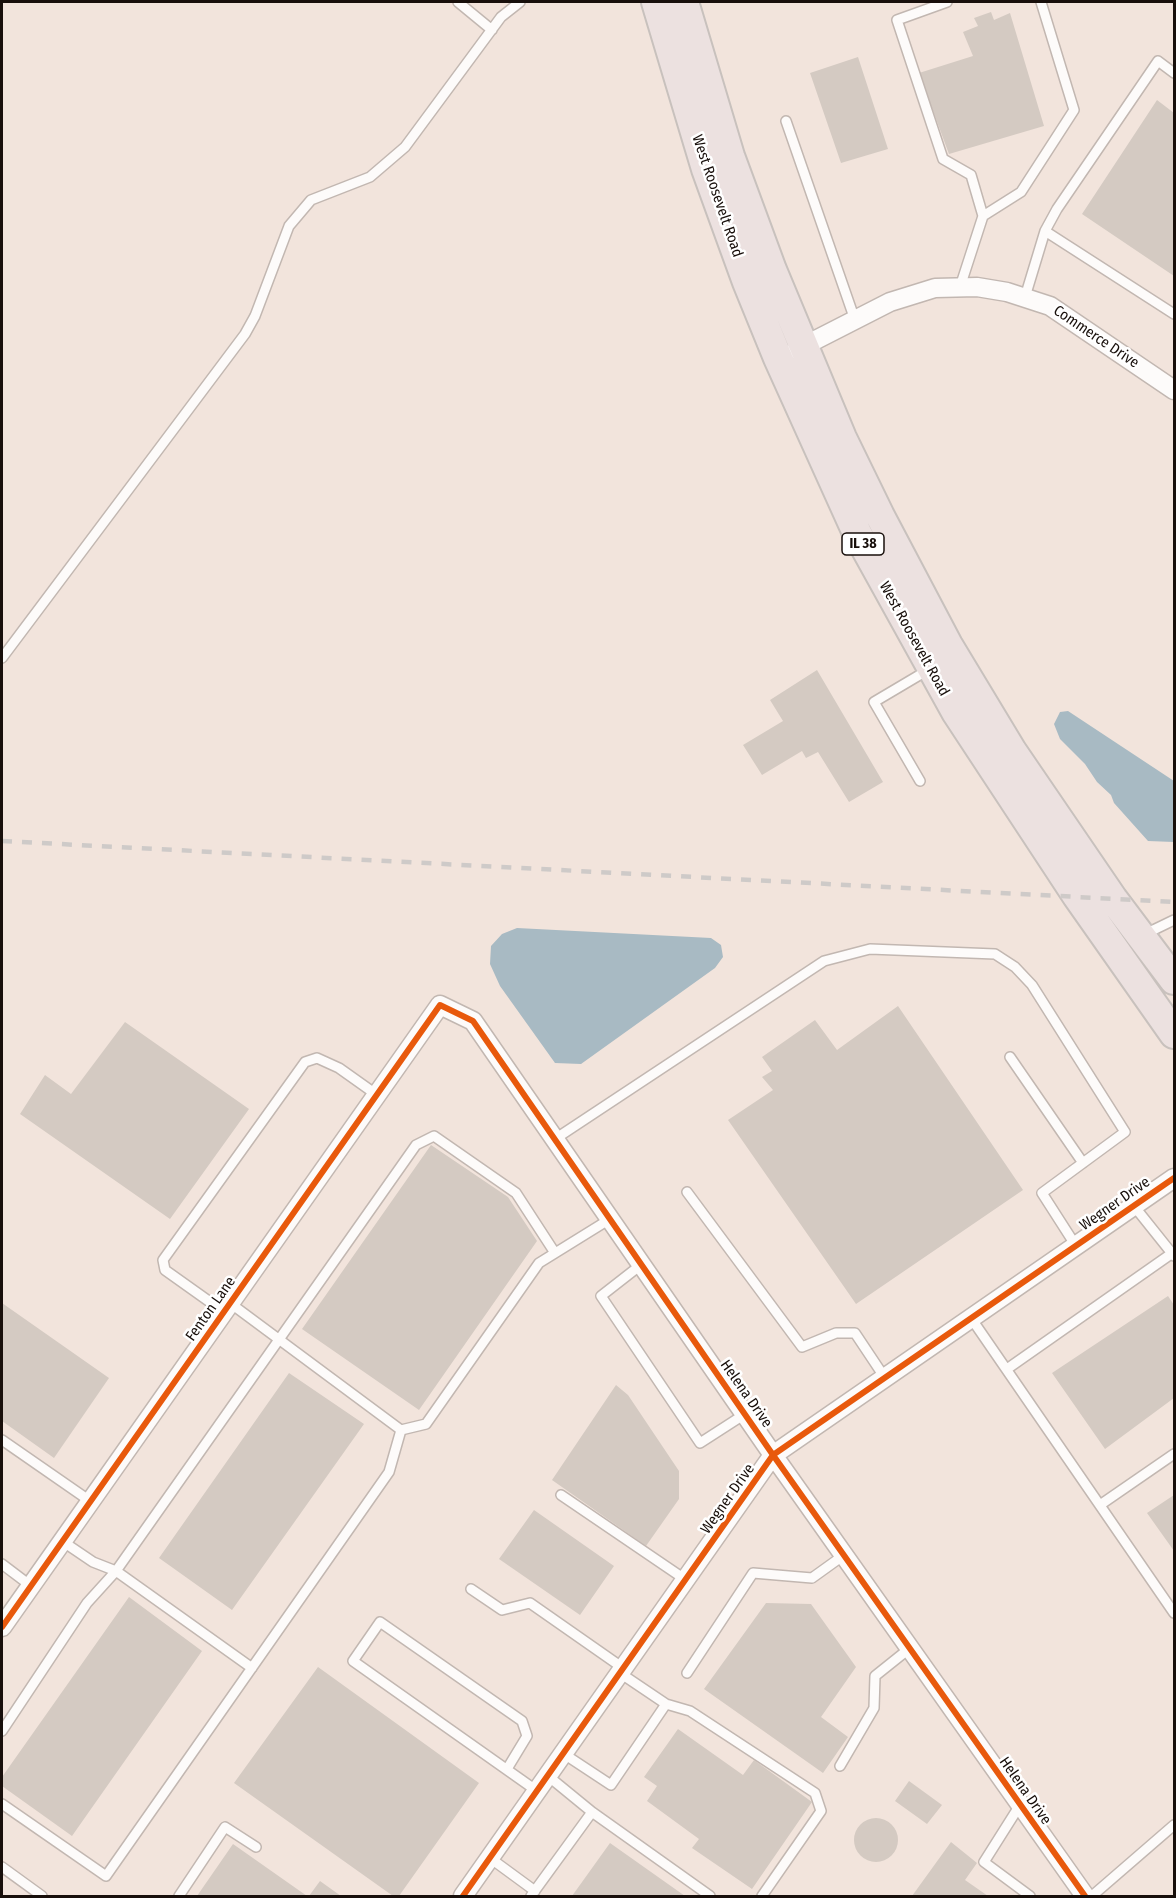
<!DOCTYPE html>
<style>
body{margin:0}
#map{position:relative;width:1176px;height:1898px;overflow:hidden;background:#f2e4dc;font-family:"Fira Sans Condensed",sans-serif}
canvas{display:block}
.frame{position:absolute;inset:0;border:3px solid #180f0b;pointer-events:none}
</style>
<div id="map">
<canvas width="1176" height="1898"></canvas>
<div class="frame"></div>
</div>
<script>
const ctx = document.querySelector('canvas').getContext('2d');
ctx.lineJoin = 'round';
function fill(path, color) { ctx.fillStyle = color; ctx.fill(path, 'evenodd'); }
const toPath = rows => new Path2D(rows.map(r => 'M' + r).join(''));
function strokePath(path, color, width, dash) { ctx.strokeStyle = color; ctx.lineWidth = width; ctx.lineCap = dash ? 'butt' : 'round'; ctx.setLineDash(dash || []); ctx.stroke(path); }
function drawText(font, color, halo, rows, align = 'center') {
  ctx.font = font + ' "Fira Sans Condensed",sans-serif'; ctx.lineWidth = 5; ctx.setLineDash([]); ctx.textBaseline = 'middle'; ctx.strokeStyle = halo; ctx.fillStyle = color; for (const [text, x, y, turn = 0] of rows) {
    ctx.save(); ctx.translate(x, y); ctx.rotate((+turn || 0) * Math.PI / 180); ctx.textAlign = isNaN(turn) ? turn : align; if (halo) ctx.strokeText(text, 0, 0); ctx.fillText(text, 0, 0); ctx.restore();
  }
}
const water = toPath([
 [1068,711,1174,781,1174,842,1148,841,1114,803,1111,795,1097,782,1085,764,1060,739,1054,724,1060,712],
 [517,928,711,938,721,945,723,957,715,968,581,1064,555,1063,500,986,490,964,491,946,502,934]
]);
const building = toPath([
 [991,12,994,20,1010,13,1044,126,949,154,919,73,973,56,963,32,978,26,974,18],
 [858,57,888,149,841,163,810,73],
 [1157,100,1174,113,1174,276,1082,214],
 [817,670,883,782,849,802,818,752,806,758,802,751,762,775,743,745,783,721,770,700],
 [898,1006,1023,1190,856,1304,728,1120,773,1090,762,1077,772,1071,762,1057,815,1020,837,1050],
 [125,1022,249,1109,170,1219,20,1114,45,1075,71,1094],
 [431,1145,508,1197,537,1241,419,1410,302,1329],
 [1168,1296,1174,1305,1174,1398,1105,1449,1052,1373],
 [2,1303,109,1378,54,1458,2,1421],
 [289,1373,364,1424,232,1610,159,1558],
 [616,1385,628,1395,679,1471,679,1499,646,1546,552,1480],
 [1174,1495,1174,1551,1147,1513],
 [534,1510,614,1566,580,1615,499,1559],
 [129,1597,202,1651,72,1836,2,1786,2,1777],
 [766,1603,811,1604,856,1667,821,1717,848,1737,823,1773,704,1689],
 [318,1667,479,1783,399,1896,393,1896,234,1783],
 [678,1729,743,1775,754,1760,812,1802,752,1889,692,1848,699,1839,647,1801,657,1786,644,1777],
 [909,1781,942,1805,927,1824,895,1801],
 '854 1840a22 22 0 1 1 44 0a22 22 0 1 1-44 0Z',
 [951,1842,977,1863,965,1880,988,1896,912,1896],
 [610,1843,685,1896,572,1896],
 [233,1844,307,1896,197,1896],
 [320,1881,341,1896,309,1896]
]);
const service = toPath([
 [458,2,492,30],
 [947,2,897,20,943,159,971,175,983,216,960,287],
 [786,121,855,320],
 [983,216,1021,192,1074,110,1041,2],
 [1045,231,1174,314],
 [1025,297,1045,231,1057,209,1158,61,1174,73],
 [2,658,245,334,255,316,289,226,311,200,370,177,405,147,501,17,520,2],
 [920,781,874,702,928,670],
 [1143,935,1174,920],
 [1010,1057,1083,1163],
 [555,1139,824,961,870,949,995,954,1015,967,1032,985,1125,1132,1042,1193,1076,1246],
 [687,1192,802,1347,836,1333,855,1333,885,1378],
 [1134,1206,1174,1256],
 [642,1264,601,1296,700,1443,745,1414],
 [230,1303,401,1430,426,1424,539,1263,610,1219],
 [224,1312,165,1270,163,1260,305,1062,317,1058,339,1068,377,1095],
 [971,1318,1174,1613],
 [1007,1369,1171,1254],
 [2,1440,90,1501],
 [561,1495,686,1580],
 [1100,1505,1174,1454],
 [62,1541,93,1562,116,1571,252,1668],
 [2,1564,31,1586],
 [471,1589,502,1610,530,1603,623,1668],
 [620,1673,666,1704,690,1711,815,1793,821,1811,762,1896],
 [687,1673,753,1573,812,1578,844,1555],
 [2,1731,87,1603,116,1571,416,1145,434,1136,516,1193,555,1253],
 [564,1754,611,1785,666,1704],
 [840,1766,874,1708,875,1676,910,1648],
 [507,1769,527,1736,522,1721,380,1622,353,1661,537,1791],
 [2,1804,106,1876,389,1472,401,1430],
 [1020,1805,984,1862,1030,1896],
 [592,1812,710,1896],
 [490,1858,535,1891],
 [2,1867,42,1896],
 [179,1896,225,1827,256,1847],
 [531,1896,592,1812,548,1776],
 [1092,1896,1174,1825]
]);
const minor = toPath([
 [796,350,890,302,935,288,977,287,1007,292,1050,306,1174,390],
 [2,1627,440,1005,473,1021,773,1455,1085,1896],
 [463,1896,773,1455,1174,1178]
]);
const primary = toPath([
 [656,2,706,169,747,282,778,358,857,533,956,712,1077,896,1174,1034],
 [684,2,730,156,772,270,842,438,880,516,948,645,1012,751,1113,899,1174,980]
]);
const rail = toPath([
 [2,841,1174,902]
]);
const cycleway = toPath([
 [2,1627,440,1005,473,1021,773,1455,1085,1896],
 [463,1896,773,1455,1174,1178]
]);
const shields = [
 [863,544,42]
];
const shieldNames = [
 ["IL 38",863,544]
];
const streetNames = [
 ["West Roosevelt Road",717,196,71],
 ["Commerce Drive",1096,337,34],
 ["West Roosevelt Road",914,639,61],
 ["Wegner Drive",1115,1204,-35],
 ["Fenton Lane",211,1309,-55],
 ["Helena Drive",746,1394,55],
 ["Wegner Drive",728,1499,-55],
 ["Helena Drive",1025,1791,55]
];
fill(water, '#a8bac3');
fill(building, '#d4cac2');
strokePath(service, '#c2b7b1', 12);
strokePath(minor, '#c2b7b1', 21);
strokePath(primary, '#c8c1bd', 32);
strokePath(service, '#fdfbfa', 9);
strokePath(minor, '#fdfbfa', 18);
strokePath(primary, '#ece1e0', 28);
strokePath(rail, '#cecac8', 4.5, [10, 10]);
strokePath(cycleway, '#e8590c', 6);
for (const [x, y, w] of shields) { const box = new Path2D(); box.roundRect(x - w / 2, y - 11, w, 22, 4.5); ctx.fillStyle = '#fff'; ctx.fill(box); strokePath(box, '#180f0b', 1.5); }
drawText('bold 14px', '#180f0b', null, shieldNames);
drawText('15px', '#180f0b', '#fff', streetNames);
</script>
